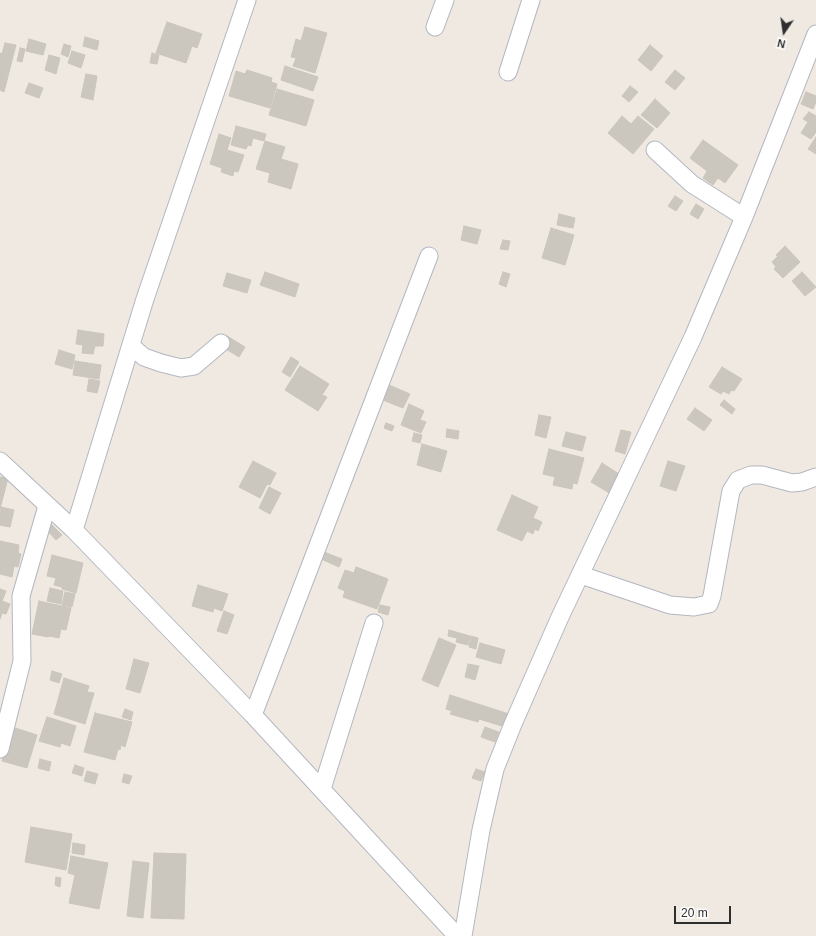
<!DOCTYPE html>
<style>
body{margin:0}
#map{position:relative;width:816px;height:936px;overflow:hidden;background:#efe9e1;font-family:Helvetica,sans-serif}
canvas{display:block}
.north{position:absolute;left:764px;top:12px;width:40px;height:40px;-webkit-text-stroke:3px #fff;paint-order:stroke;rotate:193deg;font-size:11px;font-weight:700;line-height:16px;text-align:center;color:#2e2e2e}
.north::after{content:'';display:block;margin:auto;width:14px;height:18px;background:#2e2e2e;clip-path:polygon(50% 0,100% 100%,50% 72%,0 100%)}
.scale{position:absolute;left:674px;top:906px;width:57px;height:18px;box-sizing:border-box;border:2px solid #2e2e2e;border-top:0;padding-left:5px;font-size:12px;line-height:14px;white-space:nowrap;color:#2e2e2e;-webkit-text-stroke:3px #fff;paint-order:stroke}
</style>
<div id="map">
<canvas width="816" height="936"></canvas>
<div class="north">N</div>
<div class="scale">20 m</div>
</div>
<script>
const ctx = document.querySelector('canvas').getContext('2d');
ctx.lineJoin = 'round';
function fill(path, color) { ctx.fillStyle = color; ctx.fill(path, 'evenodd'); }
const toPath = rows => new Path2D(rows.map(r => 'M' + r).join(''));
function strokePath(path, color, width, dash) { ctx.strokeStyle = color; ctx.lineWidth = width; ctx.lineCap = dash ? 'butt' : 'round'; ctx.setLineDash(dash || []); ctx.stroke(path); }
const building = toPath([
 [167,22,202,34,197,48,192,46,186,63,156,53,167,22],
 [305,27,327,33,315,73,293,66,296,58,291,57,296,39,301,41,305,27],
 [85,37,99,41,97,50,83,46,85,37],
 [29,39,46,44,43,55,26,51,29,39],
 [5,43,16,45,4,92,0,90,0,53,2,54,5,43],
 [64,44,71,46,68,57,61,54,64,44],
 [650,45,663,56,651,71,638,60,650,45],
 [20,48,25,49,22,62,17,61,20,48],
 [72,51,85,55,81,68,68,63,72,51],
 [152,53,159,55,157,64,150,63,152,53],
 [49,55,60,58,56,74,45,70,49,55],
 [285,66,318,77,313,91,281,80,285,66],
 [247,70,272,78,271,82,277,84,270,108,229,96,236,71,245,74,247,70],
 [675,70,685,78,675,90,665,82,675,70],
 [86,74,97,76,93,100,81,97,86,74],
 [29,83,43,88,39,98,25,93,29,83],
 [630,86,638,92,629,102,622,96,630,86],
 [277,89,314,100,306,126,269,115,277,89],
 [806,92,816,96,816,102,813,109,801,104,806,92],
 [655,99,670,113,657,128,641,115,655,99],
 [809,112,816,116,816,132,811,139,801,133,808,122,803,119,809,112],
 [622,116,631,124,638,116,654,129,633,154,608,133,622,116],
 [236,126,266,134,264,141,253,138,251,146,248,145,246,149,231,145,236,126],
 [219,134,231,138,227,150,244,155,238,172,234,171,233,176,221,172,222,168,210,164,219,134],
 [816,137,816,154,808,149,816,137],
 [703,140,738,165,725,183,718,178,713,185,703,178,707,171,690,158,703,140],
 [265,141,285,147,281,159,298,164,291,189,268,182,270,173,256,169,265,141],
 [675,196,683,201,676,211,668,206,675,196],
 [696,204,704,209,698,219,690,214,696,204],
 [559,214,575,218,573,228,557,225,559,214],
 [464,226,481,230,477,244,461,240,464,226],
 [551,228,574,235,565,265,542,258,551,228],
 [503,240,510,241,508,250,500,249,503,240],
 [785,246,800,262,783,278,774,269,776,267,772,262,778,256,776,255,785,246],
 [265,272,299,284,295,297,260,285,265,272],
 [503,272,510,274,506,287,499,284,503,272],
 [802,272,816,287,805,296,792,281,802,272],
 [227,273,251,280,247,293,223,286,227,273],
 [78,330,104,334,103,346,95,346,93,354,82,353,83,345,76,344,78,330],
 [227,336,245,347,239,357,221,346,227,336],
 [59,350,75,355,72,369,55,364,59,350],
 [291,357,299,362,290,377,282,372,291,357],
 [75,361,101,365,99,379,73,375,75,361],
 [300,366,329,384,322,395,327,397,318,411,285,390,300,366],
 [722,367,742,379,734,391,731,390,729,394,723,391,721,394,709,387,722,367],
 [89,379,100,381,97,393,87,391,89,379],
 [389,385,410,394,403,408,383,400,389,385],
 [724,400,735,409,732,414,720,405,724,400],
 [409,404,424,411,420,420,426,422,421,433,401,425,409,404],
 [695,408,712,420,704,431,687,419,695,408],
 [539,415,551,417,546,438,535,435,539,415],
 [386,423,394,426,392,431,384,428,386,423],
 [447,429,459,431,458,439,446,437,447,429],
 [621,430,631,432,625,454,615,451,621,430],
 [566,432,586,437,582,451,562,446,566,432],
 [414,433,422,435,420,443,412,441,414,433],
 [422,444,447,451,441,472,417,465,422,444],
 [549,449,584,458,577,484,573,483,572,489,553,485,555,477,543,474,549,449],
 [253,461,276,473,270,485,267,484,260,498,239,487,253,461],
 [668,461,685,466,676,491,660,486,668,461],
 [602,463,622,476,611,494,591,482,602,463],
 [0,477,8,478,0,509,0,477],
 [269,487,281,493,270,514,259,508,269,487],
 [512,495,538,507,533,518,542,522,538,531,535,529,533,534,527,531,522,541,497,530,512,495],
 [1,507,14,510,10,527,0,525,1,507],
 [50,523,62,535,56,540,45,528,50,523],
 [0,541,19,545,18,553,21,554,18,567,14,566,12,577,0,574,0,541],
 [324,552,342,559,339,567,321,559,324,552],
 [52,555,83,563,76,593,62,589,62,587,54,585,56,578,47,576,52,555],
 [356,567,388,579,377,609,343,597,345,591,338,588,345,570,354,573,356,567],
 [198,585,228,594,222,611,214,608,213,612,192,606,198,585],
 [50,588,63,591,61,604,47,601,50,588],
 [0,589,6,591,2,601,10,604,6,614,2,613,0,619,0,589],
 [65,592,75,594,72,607,62,605,65,592],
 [39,601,71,608,66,630,61,629,59,638,49,636,48,637,32,634,39,601],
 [380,605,390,607,388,615,378,612,380,605],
 [224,611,234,615,227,634,217,631,224,611],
 [449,630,470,636,468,645,456,642,457,638,448,636,449,630],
 [471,636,478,638,476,649,469,647,471,636],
 [439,638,456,645,438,687,422,680,439,638],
 [480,643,505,650,501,664,476,657,480,643],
 [134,659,149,663,140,693,126,689,134,659],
 [468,664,479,666,475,680,465,677,468,664],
 [52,671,62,674,59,683,50,680,52,671],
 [64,678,89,686,87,692,94,693,85,724,54,714,64,678],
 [450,695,509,714,505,727,479,719,478,722,450,714,452,711,446,709,450,695],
 [125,709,133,712,131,720,122,717,125,709],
 [95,713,132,722,125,747,121,745,120,750,118,749,115,760,84,752,95,713],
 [47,717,76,726,70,746,61,743,60,747,39,741,47,717],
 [12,727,37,735,27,768,2,761,12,727],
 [485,727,499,732,495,742,481,737,485,727],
 [40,759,51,762,49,771,38,768,40,759],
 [75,765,84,768,82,776,72,773,75,765],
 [476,769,485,772,481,781,472,778,476,769],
 [87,771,98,774,95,784,84,781,87,771],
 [124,774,132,776,129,784,122,782,124,774],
 [31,827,72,834,66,870,25,862,31,827],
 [73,843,85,845,84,855,72,853,73,843],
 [154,853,186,854,184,919,151,918,154,853],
 [71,856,108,863,99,909,69,903,75,875,68,873,71,856],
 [133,861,149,863,143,918,127,916,133,861],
 [56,877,61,878,60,887,55,885,56,877]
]);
const street = toPath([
 [435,27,445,0],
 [508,72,531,0],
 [655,150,692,184,744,217],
 [131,346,144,357,161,363,181,368,194,366,221,343],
 [0,461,74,530,253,715,457,936],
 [74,530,145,299,247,0],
 [581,575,670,605,694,607,709,604,712,596,731,491,738,480,751,475,762,475,792,483,802,482,816,477],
 [253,715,429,256],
 [0,749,22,661,21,596,47,506],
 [322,789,374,623],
 [463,936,481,830,495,769,513,724,560,617,693,337,744,217,816,34]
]);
fill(building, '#cbc7bf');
strokePath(building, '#cbc5ba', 1);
strokePath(street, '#b4b7c1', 19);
strokePath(street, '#fff', 17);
</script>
